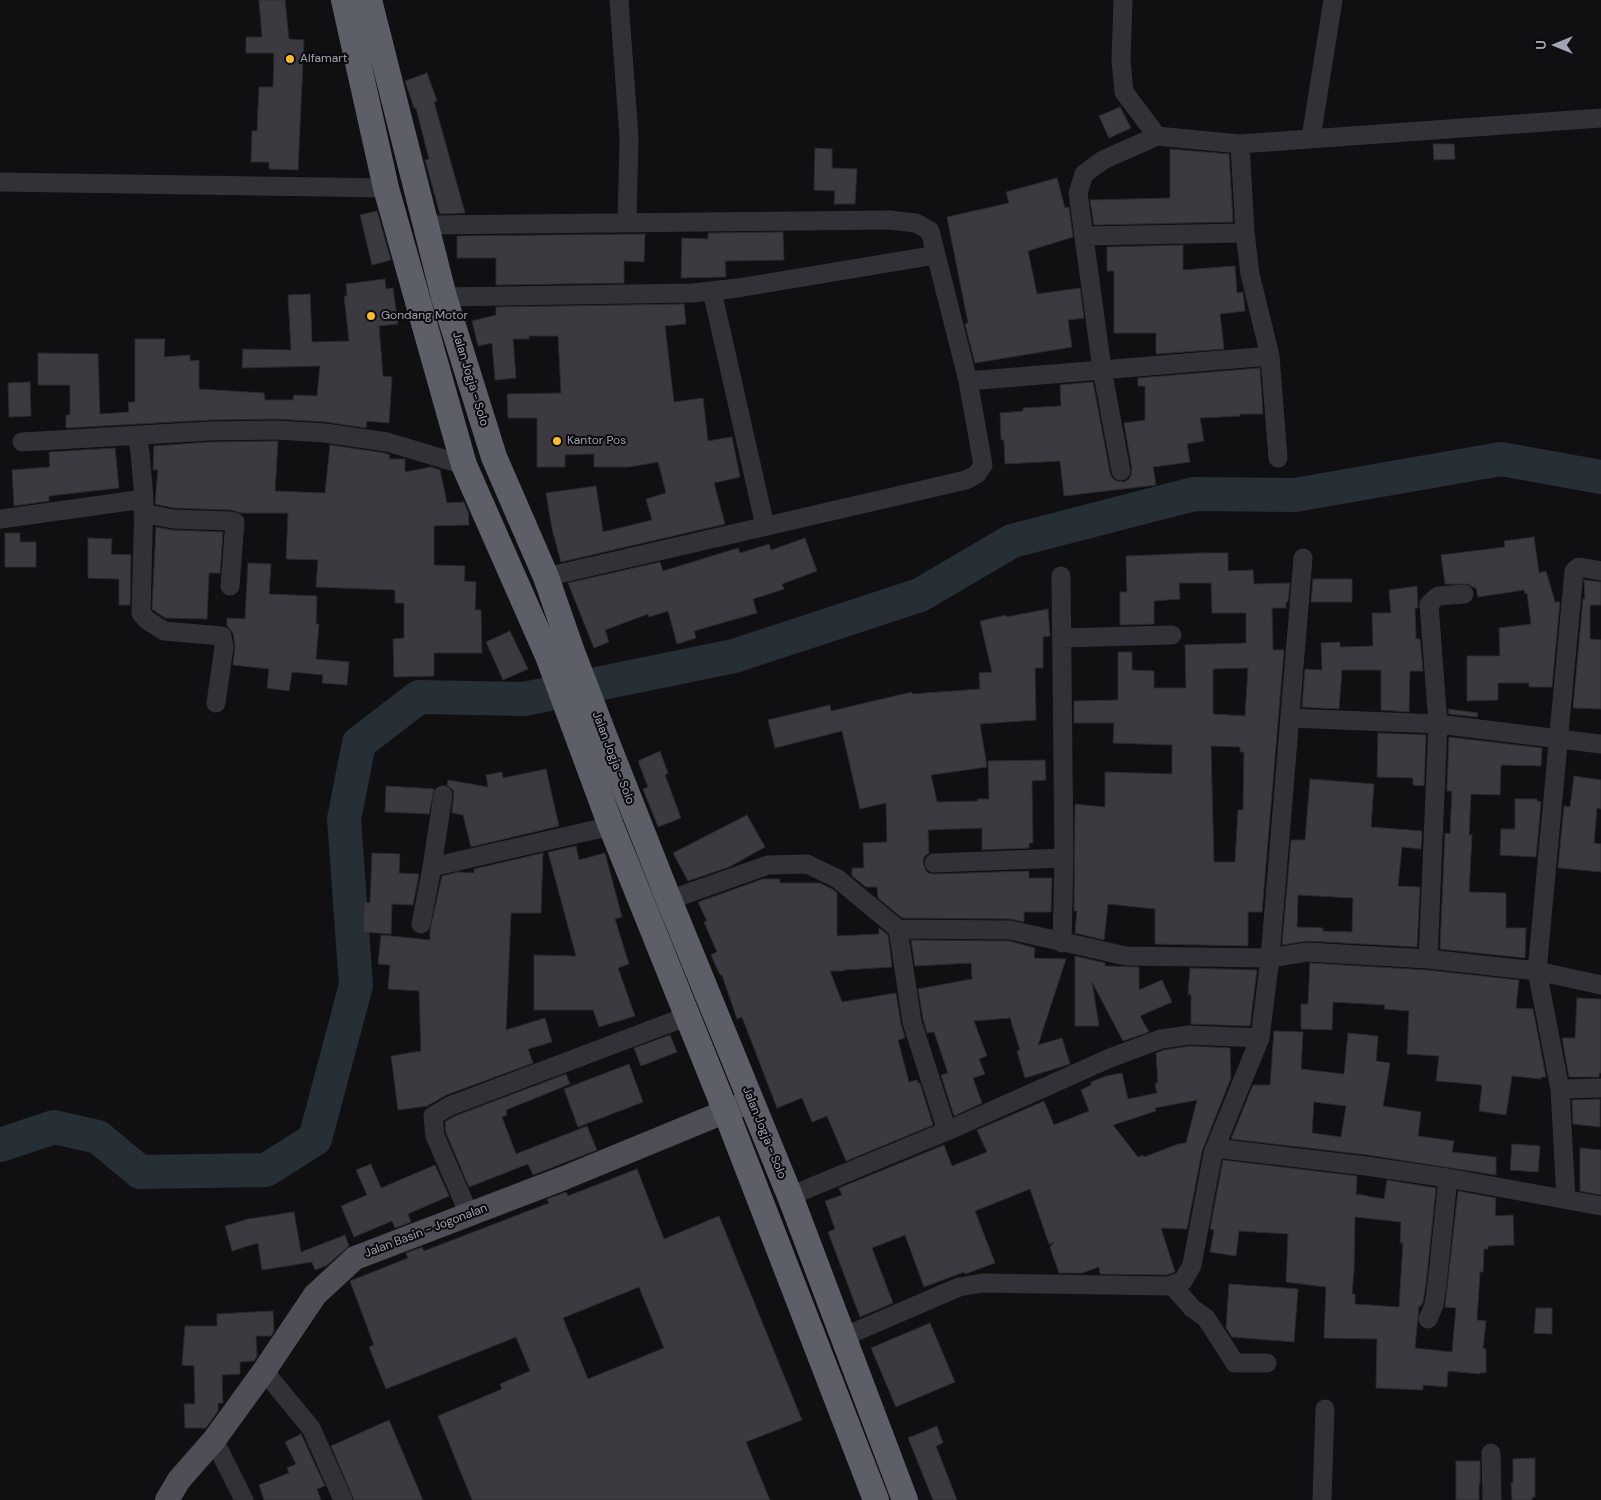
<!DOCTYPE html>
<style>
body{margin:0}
#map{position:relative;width:1601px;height:1500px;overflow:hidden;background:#101012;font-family:"DM Sans",sans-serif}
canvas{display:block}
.north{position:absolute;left:1531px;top:20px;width:50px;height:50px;-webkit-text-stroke:4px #0b0b0d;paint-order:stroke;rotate:270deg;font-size:14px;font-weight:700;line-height:20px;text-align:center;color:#a0a5b4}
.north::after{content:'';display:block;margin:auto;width:18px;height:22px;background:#a0a5b4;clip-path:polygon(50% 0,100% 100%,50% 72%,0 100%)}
</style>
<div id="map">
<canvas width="1601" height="1500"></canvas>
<div class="north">U</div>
</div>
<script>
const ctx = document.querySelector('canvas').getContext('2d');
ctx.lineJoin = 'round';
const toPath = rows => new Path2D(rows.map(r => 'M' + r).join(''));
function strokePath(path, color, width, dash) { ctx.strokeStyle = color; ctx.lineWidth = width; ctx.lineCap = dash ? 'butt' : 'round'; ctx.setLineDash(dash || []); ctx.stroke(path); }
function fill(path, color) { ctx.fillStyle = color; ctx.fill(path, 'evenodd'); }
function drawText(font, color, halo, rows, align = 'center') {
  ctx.font = font + ' "DM Sans",sans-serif'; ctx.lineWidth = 4; ctx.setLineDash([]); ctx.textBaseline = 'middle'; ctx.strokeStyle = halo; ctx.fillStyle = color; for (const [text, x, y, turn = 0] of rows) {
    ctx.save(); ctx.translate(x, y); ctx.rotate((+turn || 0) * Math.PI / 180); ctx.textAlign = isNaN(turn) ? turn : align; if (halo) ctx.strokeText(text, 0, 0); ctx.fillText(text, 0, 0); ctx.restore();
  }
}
const river = toPath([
 [0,1145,54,1127,98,1137,140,1172,266,1170,315,1139,356,985,344,819,359,743,419,697,524,699,734,656,920,595,1012,541,1194,494,1295,495,1501,459,1601,477]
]);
const building = toPath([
 [259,0,285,0,289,39,304,40,298,170,269,169,269,162,251,162,252,131,257,131,259,87,273,87,274,53,246,53,246,37,262,37,259,0],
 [427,73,437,101,434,102,465,213,463,213,440,214,425,160,429,159,416,108,414,108,405,81,427,73],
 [1120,107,1131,128,1109,138,1099,116,1120,107],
 [1433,144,1454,144,1455,159,1434,160,1433,144],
 [815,148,832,149,832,168,857,169,855,204,834,204,835,191,814,190,815,148],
 [1170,149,1229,154,1233,222,1094,225,1090,200,1170,198,1170,149],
 [1057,178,1065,208,1069,207,1073,237,1028,251,1037,294,1080,288,1084,318,1068,320,1072,347,975,363,965,324,968,323,947,217,1009,203,1006,192,1057,178],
 [377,211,391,260,372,265,360,215,377,211],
 [783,232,784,260,725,261,726,277,681,278,682,238,708,239,708,233,783,232],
 [645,234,644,262,624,261,624,283,496,285,496,258,457,258,457,236,645,234],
 [1183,245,1183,270,1235,266,1237,293,1243,292,1245,311,1220,314,1224,349,1156,354,1156,333,1114,333,1114,271,1107,271,1107,247,1183,245],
 [385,279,386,289,393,288,398,324,379,326,383,376,392,377,389,423,367,421,366,428,326,422,278,419,209,420,66,428,66,415,70,415,70,385,38,385,38,353,98,354,100,414,129,412,128,402,135,402,135,339,165,339,164,357,190,355,190,361,199,360,199,389,264,393,265,400,293,400,294,395,317,396,320,366,242,368,243,349,291,350,288,295,310,294,312,342,349,341,344,296,347,296,346,284,385,279],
 [684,304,686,324,665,326,674,402,703,398,708,441,732,437,740,477,714,483,725,524,561,562,552,529,546,493,596,486,603,532,652,520,646,499,666,493,658,462,629,467,594,467,594,454,565,455,565,467,537,467,537,418,508,418,507,394,561,393,558,336,529,336,529,339,513,339,516,378,495,380,492,343,478,346,472,321,496,315,496,307,684,304],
 [1260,368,1263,414,1240,414,1240,416,1200,418,1204,441,1187,444,1190,462,1153,467,1156,485,1064,496,1060,461,1005,464,1004,440,1001,440,1000,413,1023,411,1023,408,1061,406,1060,385,1093,382,1110,473,1112,478,1117,481,1124,482,1129,479,1131,475,1132,469,1124,423,1145,420,1145,386,1138,386,1138,378,1260,368],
 [30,382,31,416,9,417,8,383,30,382],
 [278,441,275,491,325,493,330,445,385,453,390,455,389,459,405,459,405,472,431,467,440,470,447,503,464,502,468,511,469,525,434,526,434,565,465,566,464,581,476,582,475,610,481,610,482,653,434,653,434,676,394,677,393,639,404,638,404,603,395,603,395,590,316,587,318,560,286,559,288,513,242,513,231,510,174,508,155,504,158,470,153,470,154,446,209,442,278,441],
 [115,448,119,488,49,496,49,501,14,506,12,470,50,467,49,452,115,448],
 [156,527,172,530,223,532,220,573,209,573,207,619,165,618,152,609,156,527],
 [5,533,20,533,20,542,36,542,36,567,5,567,5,533],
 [1534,537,1539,573,1546,571,1555,602,1560,602,1552,687,1529,687,1529,683,1498,683,1498,700,1467,701,1467,656,1500,656,1499,628,1531,624,1527,593,1525,594,1524,590,1478,597,1476,588,1474,588,1468,584,1445,584,1441,555,1505,547,1504,541,1534,537],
 [88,538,112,539,111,554,131,555,130,605,119,605,119,579,88,578,88,538],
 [805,538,817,571,782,584,784,589,753,599,757,613,694,631,696,638,677,644,668,611,649,617,648,614,605,630,609,642,594,648,568,583,660,562,663,571,738,548,740,553,769,544,771,550,805,538],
 [1200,553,1228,553,1228,571,1253,570,1254,584,1290,583,1288,602,1286,602,1286,608,1272,608,1273,650,1284,650,1262,912,1248,912,1248,946,1155,944,1155,909,1108,904,1104,940,1075,933,1077,911,1074,911,1075,804,1105,807,1105,772,1172,774,1172,745,1113,743,1114,723,1074,723,1074,701,1118,700,1118,652,1132,652,1132,670,1154,671,1154,688,1186,688,1185,645,1246,643,1246,613,1212,613,1211,583,1179,583,1180,599,1154,601,1154,624,1120,625,1120,592,1127,592,1126,556,1200,553],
 [1248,668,1245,716,1213,714,1213,669,1248,668],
 [1211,746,1240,747,1240,752,1244,752,1243,810,1238,810,1235,862,1214,862,1211,746],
 [248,563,271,564,269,594,317,596,316,624,319,624,316,659,349,662,347,685,322,683,323,675,292,672,289,691,267,688,269,669,233,665,235,645,233,633,227,626,227,618,245,619,248,563],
 [1313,579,1352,579,1352,602,1311,602,1313,579],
 [1584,580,1601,582,1601,605,1590,605,1590,639,1601,640,1601,709,1573,708,1583,599,1585,599,1584,580],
 [1417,586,1418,608,1415,608,1416,639,1420,639,1423,671,1410,671,1409,712,1381,710,1381,670,1342,670,1339,709,1302,707,1305,669,1322,670,1321,643,1340,642,1340,647,1373,646,1372,613,1391,613,1389,590,1417,586],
 [1048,609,1050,636,1043,637,1043,668,1035,668,1036,720,980,724,987,767,931,775,937,802,978,801,977,799,989,799,988,761,1045,760,1046,780,1032,781,1033,843,1029,843,1029,848,982,850,982,828,928,830,929,853,924,857,923,863,925,869,928,873,934,874,1029,871,1029,878,1052,878,1051,912,1024,912,1024,922,1010,919,902,918,878,898,877,887,866,887,852,876,852,868,864,868,863,843,887,842,886,803,860,809,842,731,775,748,768,720,830,705,831,711,912,692,912,694,980,689,979,673,992,672,980,621,1006,615,1006,617,1048,609],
 [510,631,528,669,503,680,486,642,510,631],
 [1448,709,1478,713,1477,717,1449,714,1448,709],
 [1378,733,1426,735,1424,786,1413,785,1413,778,1377,777,1378,733],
 [1449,737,1542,748,1541,766,1501,765,1500,795,1471,794,1469,835,1472,835,1469,892,1506,893,1506,928,1526,928,1525,958,1440,949,1445,833,1450,834,1452,791,1447,791,1447,786,1449,737],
 [660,751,668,773,665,775,681,818,658,827,643,789,648,787,638,761,660,751],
 [546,769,559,826,471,847,463,815,452,813,454,791,447,785,448,780,488,787,486,775,502,772,503,778,546,769],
 [1574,776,1601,780,1601,809,1597,808,1594,843,1601,844,1601,872,1558,868,1564,806,1570,807,1574,776],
 [1310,779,1374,784,1371,827,1422,831,1421,849,1402,847,1398,886,1420,887,1417,947,1307,941,1282,945,1291,840,1305,840,1310,779],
 [1298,895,1353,898,1352,932,1323,931,1323,928,1297,927,1298,895],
 [386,786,434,789,429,814,385,812,386,786],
 [1515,799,1537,799,1537,801,1541,802,1536,857,1500,855,1501,829,1515,829,1515,799],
 [747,815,765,847,729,867,688,881,673,853,747,815],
 [576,846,579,860,605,853,622,917,615,919,629,964,618,968,635,1016,599,1027,593,1010,534,1010,534,955,576,956,548,852,576,846],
 [372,853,400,854,399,873,419,874,413,905,392,904,391,934,363,932,364,902,370,903,372,853],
 [543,853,541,913,511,913,506,1030,545,1018,552,1042,528,1049,533,1063,446,1095,427,1106,398,1110,391,1056,421,1051,419,991,388,989,390,965,378,964,381,935,430,940,430,930,442,876,458,872,474,873,474,869,543,853],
 [763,879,780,879,780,883,820,883,832,889,837,893,837,936,879,934,879,928,888,935,892,967,844,970,844,971,830,971,842,1002,896,993,901,1024,905,1038,898,1040,909,1082,917,1080,918,1083,920,1083,933,1125,846,1161,827,1116,812,1122,802,1098,777,1108,742,1017,737,1019,722,975,720,975,711,955,717,952,704,922,707,921,698,902,763,879],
 [911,940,1009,941,1035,948,1034,958,1066,959,1038,1045,1062,1038,1070,1064,1025,1078,1017,1051,1020,1050,1010,1018,974,1021,987,1056,979,1059,985,1074,973,1078,982,1103,954,1116,941,1075,948,1073,934,1032,927,1033,923,1019,918,989,972,979,971,963,915,966,911,940],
 [1075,956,1105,963,1105,966,1139,967,1139,990,1162,980,1172,1002,1140,1016,1149,1032,1123,1041,1092,982,1099,1026,1075,1026,1075,956],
 [1310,963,1427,970,1519,980,1516,1008,1533,1009,1546,1077,1541,1077,1541,1079,1512,1076,1506,1115,1479,1111,1482,1085,1436,1081,1439,1056,1407,1054,1409,1011,1384,1009,1385,1005,1333,1002,1332,1030,1301,1029,1301,1004,1308,1004,1310,963],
 [1190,968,1257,970,1250,1026,1191,1024,1191,994,1188,995,1190,968],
 [1577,998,1601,999,1601,1073,1599,1073,1599,1077,1569,1077,1562,1038,1575,1038,1577,998],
 [1274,1031,1303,1032,1301,1069,1344,1074,1348,1033,1378,1036,1376,1061,1390,1063,1383,1106,1421,1112,1418,1136,1454,1141,1452,1152,1496,1157,1496,1175,1368,1155,1231,1139,1253,1085,1270,1085,1274,1031],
 [1314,1102,1346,1106,1341,1137,1312,1133,1314,1102],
 [670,1035,677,1052,641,1066,634,1048,670,1035],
 [1190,1046,1230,1048,1231,1078,1202,1151,1187,1229,1161,1228,1175,1272,1166,1275,1100,1274,1099,1267,1082,1273,1059,1273,1050,1247,1054,1242,1049,1244,1030,1189,975,1211,995,1263,965,1274,964,1272,924,1287,905,1235,872,1248,893,1303,860,1317,828,1232,835,1229,825,1201,842,1195,839,1188,944,1145,952,1166,987,1152,977,1130,1044,1101,1054,1125,1089,1111,1081,1090,1091,1085,1091,1082,1106,1076,1122,1073,1128,1099,1157,1093,1155,1083,1158,1083,1156,1053,1164,1050,1190,1046],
 [1197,1100,1186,1143,1178,1144,1144,1157,1143,1155,1138,1157,1113,1125,1156,1111,1155,1108,1197,1100],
 [629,1064,643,1102,578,1127,564,1089,629,1064],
 [566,1074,570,1084,506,1110,507,1115,502,1117,516,1154,587,1126,597,1150,533,1175,528,1164,469,1187,446,1133,445,1122,455,1116,566,1074],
 [1600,1099,1600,1127,1573,1124,1572,1100,1600,1099],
 [1512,1144,1540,1146,1538,1172,1510,1170,1512,1144],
 [1580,1148,1601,1150,1601,1195,1580,1191,1580,1148],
 [1223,1160,1357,1176,1356,1194,1384,1199,1387,1180,1436,1188,1426,1284,1423,1302,1421,1306,1419,1306,1415,1348,1452,1352,1456,1308,1445,1307,1458,1191,1496,1198,1495,1216,1513,1215,1514,1245,1488,1246,1488,1249,1484,1249,1483,1272,1480,1272,1477,1320,1486,1321,1483,1348,1486,1349,1486,1373,1481,1372,1480,1374,1448,1371,1447,1387,1423,1385,1423,1390,1376,1388,1377,1339,1324,1338,1326,1287,1286,1282,1288,1234,1239,1231,1236,1256,1210,1252,1214,1230,1210,1229,1223,1160],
 [1355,1217,1401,1222,1400,1243,1403,1243,1399,1307,1355,1304,1355,1294,1352,1294,1354,1271,1355,1217],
 [371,1164,381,1188,435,1165,449,1196,408,1214,411,1222,395,1228,392,1221,354,1237,341,1206,367,1195,356,1170,371,1164],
 [637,1169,664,1239,719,1216,802,1420,746,1442,770,1500,472,1500,438,1416,502,1389,500,1384,530,1371,516,1337,386,1389,369,1347,374,1345,350,1281,408,1258,406,1253,422,1247,424,1251,549,1203,547,1199,566,1192,568,1196,637,1169],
 [639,1287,664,1348,588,1379,563,1318,639,1287],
 [294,1212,301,1252,345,1235,349,1246,326,1266,315,1270,312,1262,262,1270,258,1243,232,1251,225,1226,248,1219,294,1212],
 [1229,1284,1298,1289,1294,1342,1232,1337,1226,1328,1229,1284],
 [1536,1308,1552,1308,1552,1334,1534,1333,1536,1308],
 [273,1311,274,1331,271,1336,256,1336,257,1356,254,1361,240,1362,240,1374,222,1375,223,1403,218,1403,218,1411,206,1428,185,1428,184,1404,195,1404,194,1366,182,1365,185,1326,217,1326,217,1314,273,1311],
 [930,1323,955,1382,896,1407,871,1348,930,1323],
 [389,1420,423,1500,354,1500,331,1446,389,1420],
 [937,1426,943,1443,936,1446,957,1500,933,1500,908,1438,937,1426],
 [301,1434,325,1486,317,1489,321,1500,264,1500,259,1485,289,1473,287,1468,296,1464,285,1442,301,1434],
 [1535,1458,1535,1497,1532,1497,1532,1500,1512,1500,1511,1483,1513,1483,1513,1459,1535,1458],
 [1456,1461,1480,1461,1480,1484,1479,1484,1479,1500,1456,1500,1456,1461]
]);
const minor = toPath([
 [619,0,629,137,627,223],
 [1123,0,1121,60,1124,92,1157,136,1240,144,1601,118],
 [1311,138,1333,0],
 [0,182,386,188],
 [426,225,889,220,916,223,930,231,968,381],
 [1084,236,1245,233],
 [712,291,765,526],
 [444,297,693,293,738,288,936,255],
 [1270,356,1278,458],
 [22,442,209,431,277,430,325,433,387,442,464,465],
 [1121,471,1102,369,1078,193,1084,174,1103,160,1157,136],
 [144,499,141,613,147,620,164,631,222,636,224,647,216,703],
 [143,513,173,519,230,521,235,522,230,586],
 [0,519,144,499,140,452,137,436],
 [1061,576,1064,858,1062,943],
 [546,577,966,480,977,474,983,465,968,381,1270,356,1250,274,1245,233,1240,144],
 [1062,638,1172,635],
 [1290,718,1438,724,1601,744],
 [934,863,1064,858],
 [432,867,611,826],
 [669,900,768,865,807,864,838,879,898,929,1010,930,1126,956,1270,958,1307,952,1428,959,1537,971,1601,985],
 [421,924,432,867,443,795],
 [898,929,912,1022,947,1131],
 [1428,959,1438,724,1429,604,1438,596,1464,594],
 [1560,1089,1601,1088],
 [1215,1148,1366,1166,1448,1178,1601,1206],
 [790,1196,947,1131,1110,1058,1161,1039,1189,1035,1260,1038,1270,958,1303,558],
 [1566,1199,1560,1089,1537,971,1574,571,1579,567,1601,571],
 [469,1214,435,1136,433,1116,450,1106,688,1016],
 [1172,1285,1192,1308,1206,1318,1235,1363,1267,1363],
 [1428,1319,1434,1305,1437,1285,1448,1178],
 [843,1337,959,1287,982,1283,1168,1286,1183,1281,1192,1265,1213,1153,1260,1038],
 [264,1371,311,1428,343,1500],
 [214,1440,244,1500],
 [1491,1453,1492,1500],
 [1322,1500,1325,1409]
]);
const major = toPath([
 [167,1500,179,1480,214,1440,264,1371,315,1295,355,1258,564,1178,751,1101]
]);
const highway = toPath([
 [344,0,386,188,464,465,548,656,611,826,726,1112,876,1500],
 [369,0,444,297,494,457,546,577,572,652,605,738,669,900,790,1196,905,1500]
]);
const markers = [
 [290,59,5,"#ffbc1b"],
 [371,316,5,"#ffbc1b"],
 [557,441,5,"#ffbc1b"]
];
const poiNames = [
 ["Alfamart",300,59],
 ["Gondang Motor",381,316],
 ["Kantor Pos",567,441]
];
const streetNames = [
 ["Jalan Jogja - Solo",470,379,73],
 ["Jalan Jogja - Solo",613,758,69],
 ["Jalan Jogja - Solo",764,1133,68],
 ["Jalan Basin - Jogonalan",426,1231,-21]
];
strokePath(river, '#262e36', 34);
fill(building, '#3a3a40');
strokePath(building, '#2a2a2e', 1);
strokePath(minor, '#313137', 19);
strokePath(major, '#4d4e56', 24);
strokePath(highway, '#5c5f68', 26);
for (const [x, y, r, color] of markers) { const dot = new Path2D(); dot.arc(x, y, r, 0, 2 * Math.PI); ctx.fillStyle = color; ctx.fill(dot); strokePath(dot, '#0b0b0d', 2); }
drawText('12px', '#a0a5b4', '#0b0b0d', poiNames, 'left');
drawText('12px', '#a0a5b4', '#0b0b0d', streetNames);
</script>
